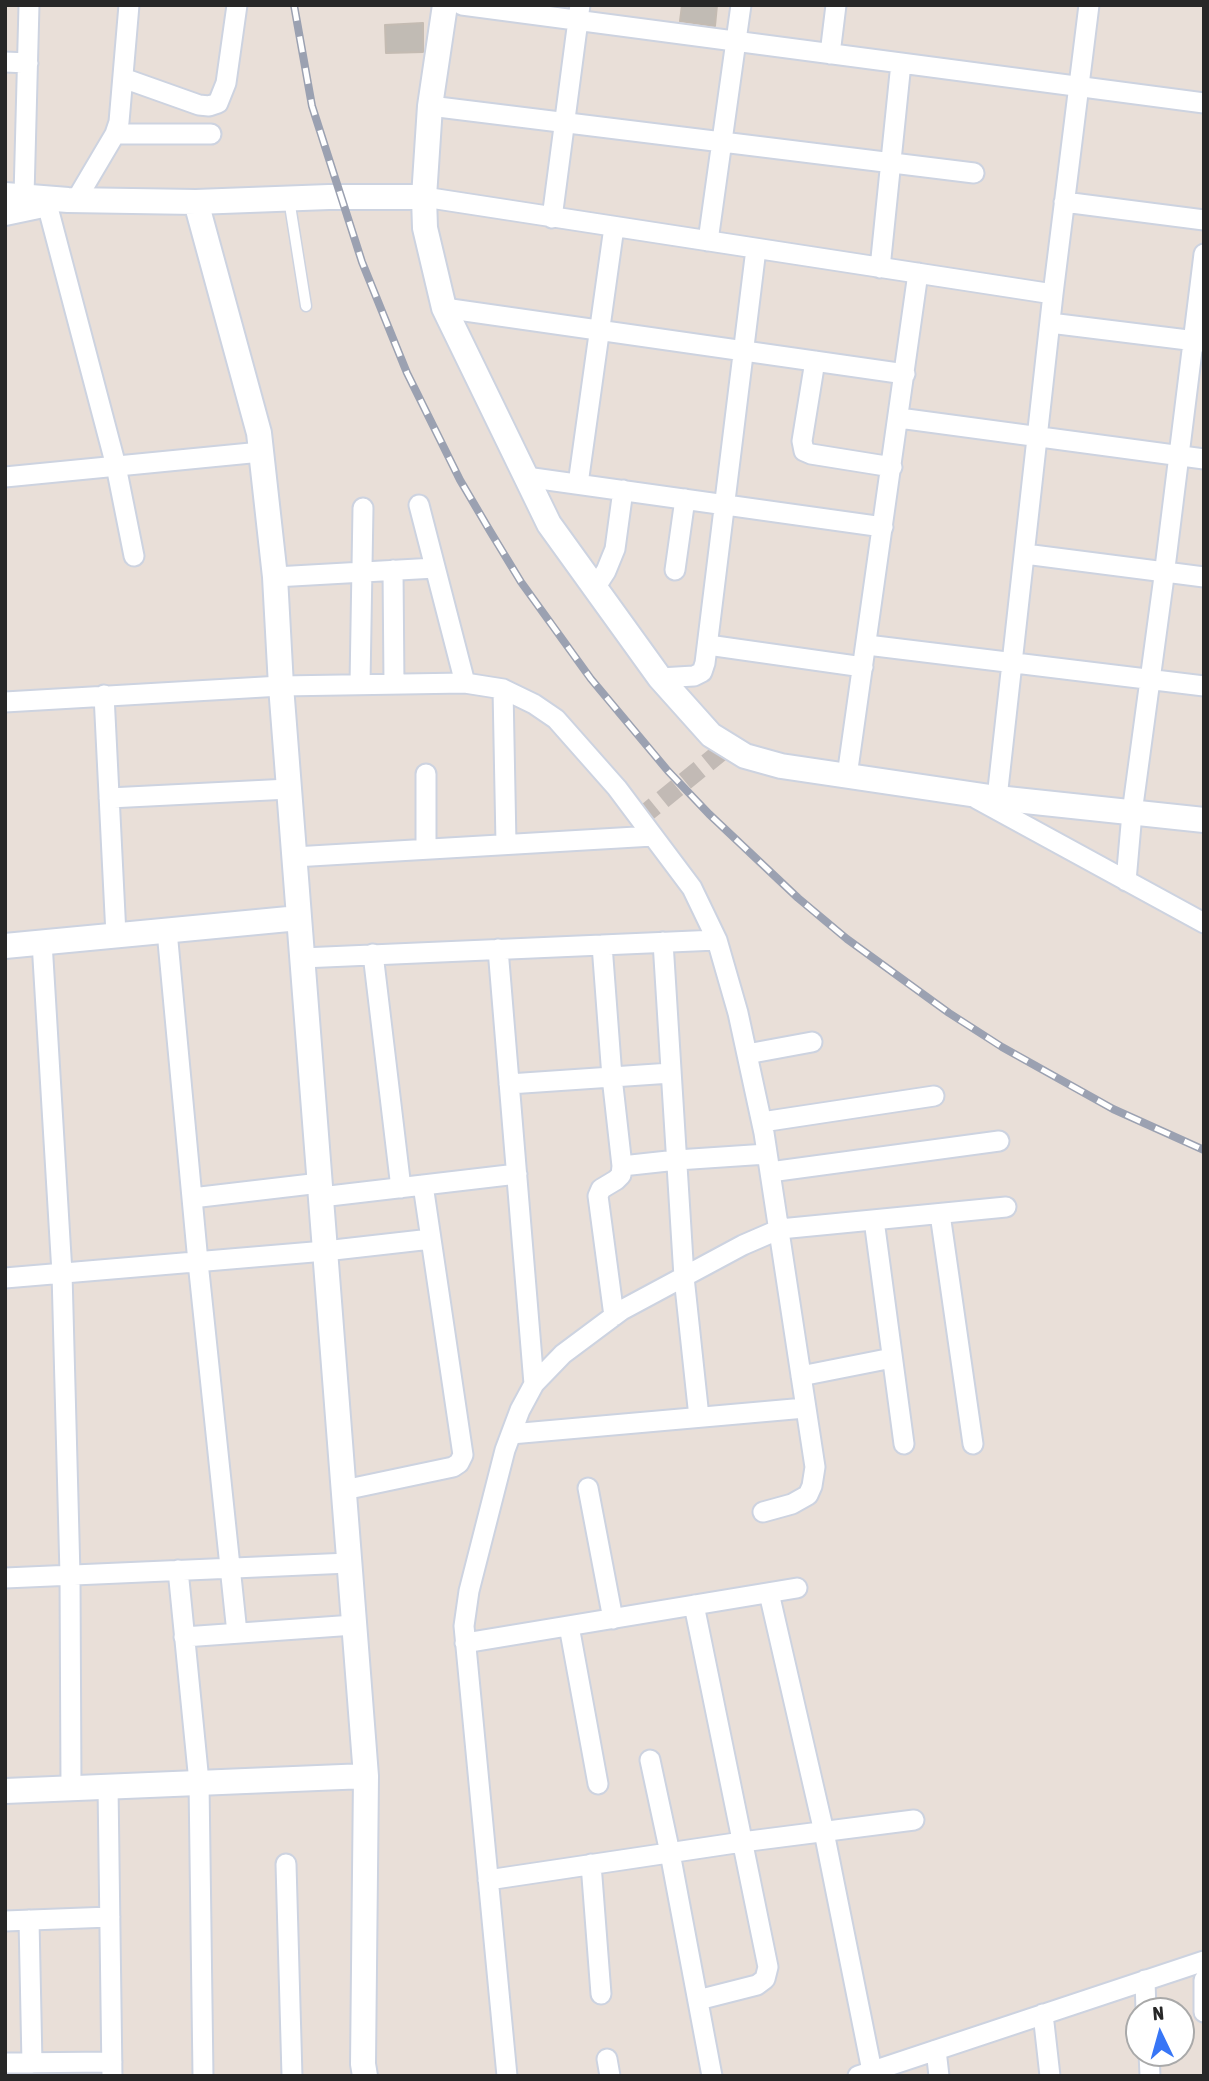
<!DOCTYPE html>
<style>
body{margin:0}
#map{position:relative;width:1209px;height:2081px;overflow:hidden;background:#e9dfd8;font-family:"Asap Condensed",sans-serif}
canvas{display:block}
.frame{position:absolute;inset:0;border:7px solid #272727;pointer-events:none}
.north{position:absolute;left:1125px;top:1997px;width:70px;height:70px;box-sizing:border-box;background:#fff;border:2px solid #a9a9a9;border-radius:50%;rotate:355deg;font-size:19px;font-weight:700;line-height:28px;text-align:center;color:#272727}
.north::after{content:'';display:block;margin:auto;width:24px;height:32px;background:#3876f6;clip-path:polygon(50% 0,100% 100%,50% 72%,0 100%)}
</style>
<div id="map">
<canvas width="1209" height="2081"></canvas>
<div class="frame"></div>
<div class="north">N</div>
</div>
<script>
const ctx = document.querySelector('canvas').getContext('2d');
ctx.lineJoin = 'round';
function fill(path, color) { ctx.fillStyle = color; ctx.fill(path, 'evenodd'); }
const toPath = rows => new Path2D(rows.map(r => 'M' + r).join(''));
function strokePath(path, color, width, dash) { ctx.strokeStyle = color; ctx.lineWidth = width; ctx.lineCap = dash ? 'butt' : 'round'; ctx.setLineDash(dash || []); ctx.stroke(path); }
const building = toPath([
 [682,5,717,5,715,26,680,21,682,5],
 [423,23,423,52,386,53,385,25,423,23]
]);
const minorTunnel = toPath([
 [640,818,728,746]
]);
const service = toPath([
 [289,199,306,306]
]);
const minor = toPath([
 [462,5,1204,103],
 [830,54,836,5],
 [5,62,28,63],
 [123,78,199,105,209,106,218,103,226,83,237,5],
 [430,106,974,173],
 [115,134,211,134],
 [24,196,29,5],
 [424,197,1053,294],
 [76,200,115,134,119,122,129,5],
 [1064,202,1204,220],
 [47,204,116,466,134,556],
 [552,218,580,5],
 [708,241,741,5],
 [880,268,901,63],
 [444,308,905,374],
 [1050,323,1204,342],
 [815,361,802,441,804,451,811,454,892,467],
 [899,418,1204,459],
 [5,477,261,452],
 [526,477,883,527],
 [578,484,614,227],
 [419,505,465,683],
 [1025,554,1204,577],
 [393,570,394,684],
 [675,570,685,499],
 [275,577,435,568],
 [595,588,606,571,615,549,623,490],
 [708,645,863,667],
 [867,645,1204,686],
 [660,678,694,676,702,672,705,663,756,249],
 [360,684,363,508],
 [503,689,506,844],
 [104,695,116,935],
 [5,702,281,686,465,683,503,689,534,704,556,719,617,788,692,888,717,940,738,1013,764,1133,815,1467,812,1486,808,1495,792,1504,763,1512],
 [847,776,918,273],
 [109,798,289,789],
 [997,798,1053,294,1089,5],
 [977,799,1204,923],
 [426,849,426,774],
 [294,857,653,836],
 [1126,881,1132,813,1163,584,1204,254],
 [167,931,198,1262,237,1633],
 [42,942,62,1273,70,1575,71,1788],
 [663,942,684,1277,699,1417],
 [602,945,612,1077,622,1166,621,1175,616,1180,601,1189,598,1196,614,1316],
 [498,949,534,1384],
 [373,954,401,1188],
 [302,958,717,940],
 [747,1054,812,1042],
 [509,1084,671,1073],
 [762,1122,934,1096],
 [622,1166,677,1160,767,1154],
 [770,1172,999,1141],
 [321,1197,517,1174],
 [192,1198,320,1183],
 [940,1214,973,1444],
 [874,1220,904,1444],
 [5,1278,325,1251,431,1239],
 [801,1376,892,1358],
 [511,1434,805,1408],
 [588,1488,613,1619],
 [344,1490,453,1467,459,1463,463,1455,423,1185],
 [178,1570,199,1782,203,2076],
 [5,1578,349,1563],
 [769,1593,824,1832,872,2071],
 [694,1605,768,1967,765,1979,757,1985,698,2000],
 [569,1626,598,1784],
 [184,1637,354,1625],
 [465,1643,797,1588],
 [650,1760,670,1853,712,2076],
 [108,1786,112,2076],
 [286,1864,292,2076],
 [591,1864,601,1994],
 [488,1880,742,1842,914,1820],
 [29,1920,32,2063],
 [5,1921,110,1917],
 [1145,1980,1146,2011],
 [1204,1980,1204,2012],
 [1043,2014,1050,2076],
 [936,2050,939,2076],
 [1149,2053,1150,2076],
 [607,2059,610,2076],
 [5,2063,112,2062],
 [507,2076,464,1626,469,1591,505,1450,520,1410,534,1384,563,1354,622,1310,743,1245,780,1229,1006,1207],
 [858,2076,1204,1961]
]);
const tertiary = toPath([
 [445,5,430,106,424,197,425,228,444,308,549,524,660,678,711,735,745,756,781,766,997,798,1204,820],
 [5,195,68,200,196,202,329,197,424,197],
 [196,202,259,433,275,577,281,686,366,1776,363,2064,365,2076],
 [5,213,43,205],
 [5,946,299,918],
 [5,1791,366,1776]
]);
const rail = toPath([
 [294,5,312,106,362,262,407,373,460,480,490,531,521,582,591,679,668,771,709,814,798,898,847,939,949,1013,1002,1047,1113,1109,1204,1150]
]);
fill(building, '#c1bbb4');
strokePath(building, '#c4bbb2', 2);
strokePath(minorTunnel, '#c2bab5', 19, [19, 10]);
strokePath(service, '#cdd3e0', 13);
strokePath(minor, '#cdd3e0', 23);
strokePath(tertiary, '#cdd3e0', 28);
strokePath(service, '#fff', 10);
strokePath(minor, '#fff', 19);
strokePath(tertiary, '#fff', 24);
strokePath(rail, '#9ba1b1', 8);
strokePath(rail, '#fff', 5, [16]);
</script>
